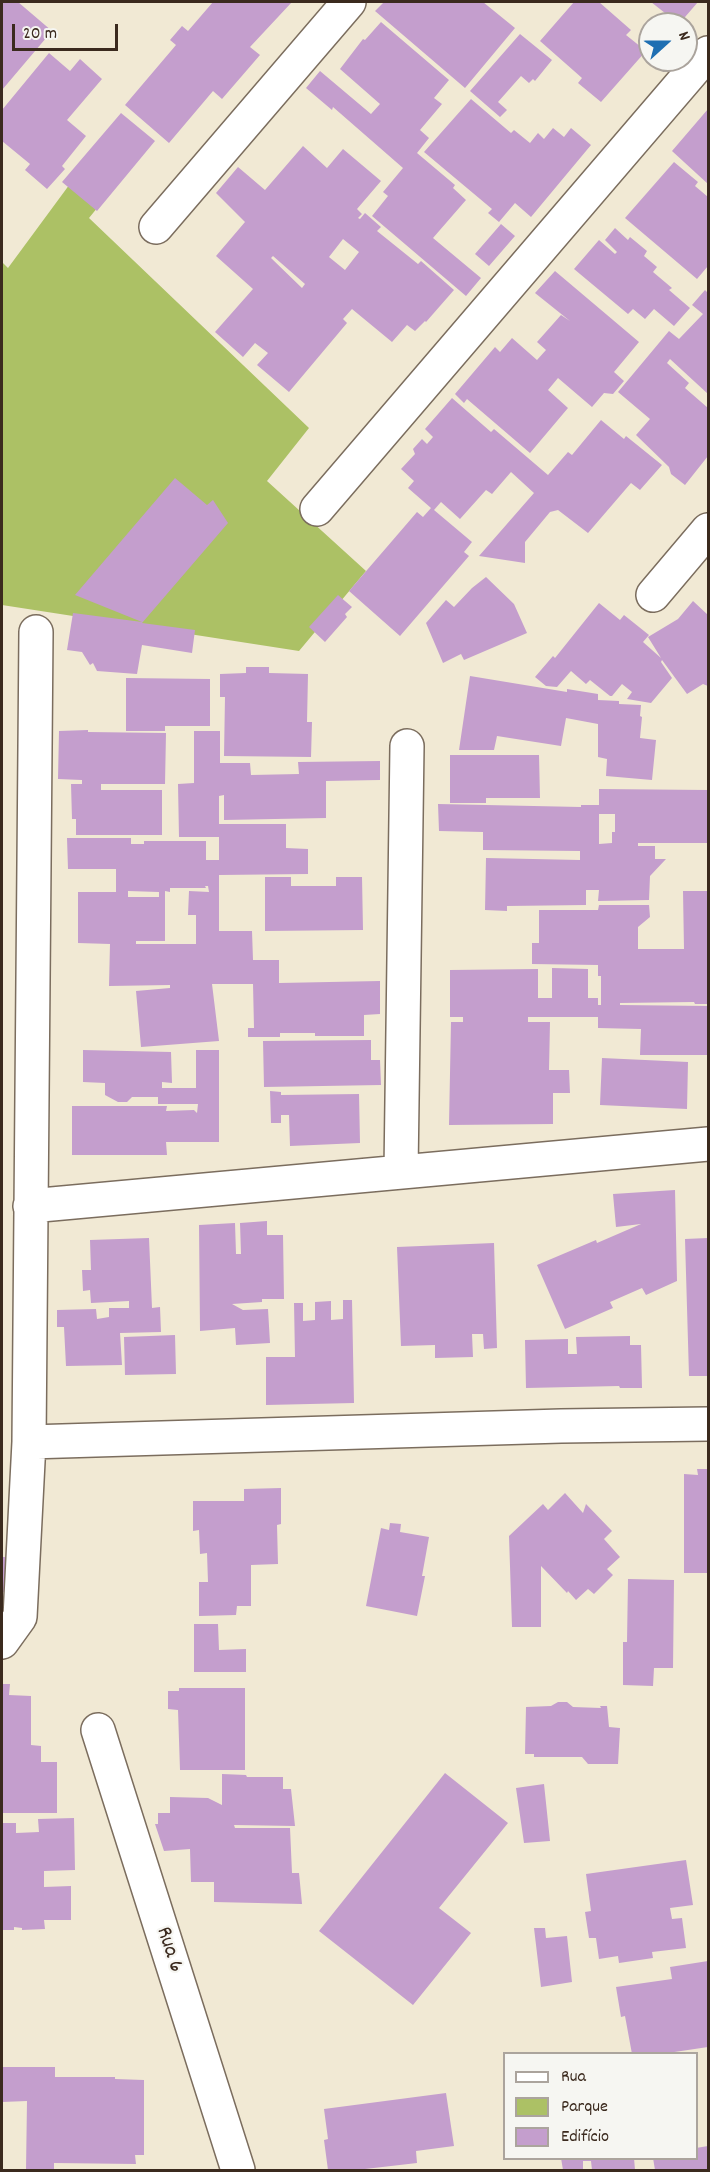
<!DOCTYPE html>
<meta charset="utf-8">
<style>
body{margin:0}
#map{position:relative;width:710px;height:2172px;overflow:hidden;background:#f1e9d4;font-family:Dekko,sans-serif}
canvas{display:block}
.frame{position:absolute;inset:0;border:3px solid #3b2a1e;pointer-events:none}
.legend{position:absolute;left:503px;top:2052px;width:195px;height:108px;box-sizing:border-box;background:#f6f6f2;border:2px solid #aba49d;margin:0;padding:8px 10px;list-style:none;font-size:18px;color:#3b2a1e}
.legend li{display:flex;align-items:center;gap:12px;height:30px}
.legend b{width:30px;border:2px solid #aba49d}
.north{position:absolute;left:638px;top:12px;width:60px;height:60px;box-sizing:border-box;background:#f6f6f2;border:2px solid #aba49d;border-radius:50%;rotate:69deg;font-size:16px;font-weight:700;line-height:24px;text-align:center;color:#3b2a1e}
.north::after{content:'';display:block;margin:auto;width:21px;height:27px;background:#1f6fb2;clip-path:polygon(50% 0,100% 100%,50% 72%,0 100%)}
.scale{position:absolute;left:12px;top:24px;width:106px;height:27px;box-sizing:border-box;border:3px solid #3b2a1e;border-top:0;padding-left:8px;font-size:18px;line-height:21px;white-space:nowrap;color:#3b2a1e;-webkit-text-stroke:4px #f6f6f2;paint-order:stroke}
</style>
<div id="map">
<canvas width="710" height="2172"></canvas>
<div class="frame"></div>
<ul class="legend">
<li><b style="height:8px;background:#fff"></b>Rua</li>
<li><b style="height:16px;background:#acc165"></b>Parque</li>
<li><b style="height:16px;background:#c49ecd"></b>Edifício</li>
</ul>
<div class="north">N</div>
<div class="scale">20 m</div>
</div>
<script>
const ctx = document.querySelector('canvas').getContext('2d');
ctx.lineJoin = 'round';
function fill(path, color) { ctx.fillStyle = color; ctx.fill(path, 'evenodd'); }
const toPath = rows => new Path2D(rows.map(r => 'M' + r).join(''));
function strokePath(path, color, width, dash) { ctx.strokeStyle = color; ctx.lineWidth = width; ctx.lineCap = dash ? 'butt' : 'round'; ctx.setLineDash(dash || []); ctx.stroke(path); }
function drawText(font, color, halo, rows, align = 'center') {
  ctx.font = font + ' Dekko,sans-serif'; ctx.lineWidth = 4.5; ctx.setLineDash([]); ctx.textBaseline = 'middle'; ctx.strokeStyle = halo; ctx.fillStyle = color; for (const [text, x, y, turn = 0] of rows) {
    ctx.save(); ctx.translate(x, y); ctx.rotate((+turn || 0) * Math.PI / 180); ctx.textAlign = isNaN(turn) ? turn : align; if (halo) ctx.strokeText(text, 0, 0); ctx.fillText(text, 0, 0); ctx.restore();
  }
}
const green = toPath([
 [120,116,150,143,89,218,309,428,267,481,366,571,299,651,2,605,2,262,8,268]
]);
const building = toPath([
 [2,2,18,2,52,31,2,90],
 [213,2,292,2,250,47,260,55,222,99,213,91,169,143,125,105,176,45,170,40,182,26,188,31],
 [384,2,483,2,515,28,465,88,375,11],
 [574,2,599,2,631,30,626,35,646,51,601,102,578,83,582,78,540,41],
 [651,2,698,2,679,24],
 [381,22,449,80,434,98,442,104,420,130,429,138,417,153,455,185,453,188,466,200,433,238,481,278,466,296,372,216,388,196,383,192,403,168,333,107,332,110,306,88,320,71,371,114,380,104,340,69,363,39,365,40],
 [520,34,552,60,535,81,533,79,529,83,521,76,498,102,507,110,500,117,470,91],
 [49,53,70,71,80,59,102,79,67,120,86,136,62,166,65,169,47,189,25,170,30,164,2,141,2,110],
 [471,99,511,133,514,130,530,143,538,133,544,139,553,128,564,137,571,128,591,145,531,217,515,203,499,222,488,213,492,209,424,152],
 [708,109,708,184,672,151],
 [121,113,155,141,97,211,62,182],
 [303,146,327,168,343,149,381,181,357,209,362,214,358,218,360,219,365,213,381,227,377,231,418,264,421,261,454,290,426,322,425,321,415,331,407,325,392,342,352,309,343,319,347,323,289,392,257,365,268,353,255,343,243,357,215,332,253,289,216,256,245,222,216,193,238,167,265,190],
 [343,239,359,252,345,270,329,257],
 [273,256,305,284,302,288,271,258],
 [674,162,698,182,695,186,708,197,708,266,697,279,625,218],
 [501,224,515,236,489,266,475,254],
 [615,228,628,240,630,237,647,251,644,256,657,267,653,272,672,288,669,290,690,308,674,326,654,309,645,319,633,309,628,314,574,269,599,240,615,254,617,252,605,240],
 [555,271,639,342,614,372,624,381,613,394,604,393,592,407,558,378,548,390,568,408,530,453,467,399,464,403,455,394,495,347,500,352,512,338,537,360,546,350,537,342,561,315,570,321,535,293],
 [705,290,708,293,708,394,670,359,667,363,689,383,685,388,708,408,708,456,685,485,671,474,669,467,636,435,650,419,618,392,669,331,679,339,703,314,692,305],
 [452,398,491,432,494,429,548,475,568,452,572,455,601,420,624,439,626,436,662,465,640,490,631,483,588,533,558,510,550,512,525,542,525,563,479,556,534,493,511,472,492,494,486,490,460,519,441,502,434,510,472,542,464,552,469,556,400,636,349,591,417,512,423,517,431,508,408,488,414,481,401,469,415,454,413,449,422,439,427,444,433,437,425,429],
 [175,478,207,505,213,500,228,523,142,623,195,630,192,653,142,645,137,674,97,671,93,663,90,665,82,652,67,650,73,613,142,622,75,595],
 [486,577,514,604,527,633,464,660,461,654,443,663,426,623,446,600,454,607,472,588],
 [338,595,352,607,345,614,347,617,325,642,309,627],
 [693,601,708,615,708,686,703,684,687,694,662,660,661,662,672,678,651,703,627,699,632,692,622,684,612,696,610,696,590,680,586,684,571,671,557,687,546,686,535,677,553,656,555,658,599,603,620,620,624,615,649,635,643,642,661,658,648,637,678,619],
 [246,667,269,667,269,673,308,674,307,722,312,722,311,757,224,756,225,697,220,697,220,674,246,673],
 [470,676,567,692,567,689,598,694,598,700,619,701,619,704,641,705,640,716,642,717,640,738,656,740,652,780,606,776,607,759,598,757,598,724,566,718,561,746,497,736,494,750,459,750],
 [126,678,210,679,210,726,165,726,165,731,126,731],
 [88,730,88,732,166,733,165,784,101,784,101,790,162,790,162,835,76,835,76,819,72,819,71,784,82,784,82,780,58,779,59,731],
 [194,731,220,731,220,763,250,763,251,775,299,774,298,762,380,761,380,780,326,781,326,818,224,820,224,795,219,796,219,824,286,824,286,848,308,849,308,874,219,875,219,931,252,931,253,960,279,960,279,983,380,981,380,1014,364,1015,364,1036,315,1036,315,1033,280,1033,280,1037,248,1037,248,1028,254,1028,253,984,212,984,219,1041,141,1047,136,991,170,988,170,985,109,986,110,944,78,943,78,892,116,892,116,869,68,869,67,838,131,838,131,844,144,844,144,841,206,841,206,860,219,860,219,837,179,837,178,784,194,783],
 [205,886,208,886,209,892,189,891,188,915,196,915,196,944,136,944,136,941,165,941,165,891,170,892,170,888,206,888],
 [128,891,159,892,159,897,128,897],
 [450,755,539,755,540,798,486,798,486,803,450,803],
 [599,789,708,790,708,843,638,843,638,846,655,846,655,859,666,859,650,876,649,900,598,901,599,890,586,890,586,905,507,906,507,911,485,910,486,858,580,860,580,851,483,850,483,832,439,831,438,804,581,807,581,805,599,805],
 [599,814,615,814,615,832,612,832,612,843,599,844],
 [265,877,291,877,291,886,336,886,336,877,362,877,363,930,265,931],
 [683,891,708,891,708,1004,695,1004,694,1002,620,1003,620,1005,708,1006,708,1055,640,1055,641,1029,598,1028,598,1017,528,1017,528,1022,550,1022,549,1070,569,1070,570,1093,553,1093,553,1124,449,1125,451,1022,463,1022,463,1017,450,1017,450,970,538,969,538,998,552,998,552,968,588,969,588,998,598,998,598,1005,601,1005,601,976,598,976,598,965,532,964,532,943,539,943,539,910,598,910,599,905,649,905,650,917,638,927,638,949,684,949],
 [371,1040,371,1060,380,1060,381,1085,264,1087,263,1041],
 [83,1050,171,1052,172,1083,162,1082,162,1088,196,1088,196,1050,219,1050,219,1142,166,1142,167,1155,72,1155,72,1106,167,1106,166,1111,194,1110,197,1113,198,1104,158,1104,158,1097,132,1097,127,1102,118,1102,105,1095,105,1083,83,1082],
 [602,1058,688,1062,687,1109,600,1105],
 [270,1091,281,1092,281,1095,359,1094,360,1143,290,1146,289,1115,281,1115,281,1123,271,1123],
 [675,1190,677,1281,646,1295,642,1288,610,1302,613,1308,565,1329,537,1265,596,1240,597,1243,641,1224,616,1227,613,1194],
 [267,1221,267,1235,283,1235,284,1299,262,1299,262,1302,232,1304,243,1310,268,1309,270,1343,236,1345,235,1328,200,1331,199,1225,235,1223,236,1254,241,1254,240,1223],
 [149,1238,152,1308,160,1307,161,1332,120,1333,122,1365,66,1366,64,1327,57,1327,57,1310,96,1309,97,1319,109,1317,109,1308,129,1308,129,1301,91,1303,90,1290,83,1291,82,1270,91,1270,90,1240],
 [708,1238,708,1376,689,1376,685,1239],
 [494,1243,497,1348,484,1349,483,1334,472,1334,473,1357,435,1358,435,1345,401,1346,397,1247],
 [343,1300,352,1300,354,1403,266,1405,266,1357,295,1357,294,1303,303,1303,303,1321,315,1320,315,1302,331,1301,331,1320,343,1319],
 [175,1335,176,1374,125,1375,124,1337],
 [630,1336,630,1345,641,1345,642,1388,620,1388,619,1386,526,1388,525,1340,568,1339,568,1354,577,1354,576,1337],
 [697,1469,708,1469,708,1573,684,1573,684,1474,698,1475],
 [281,1488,281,1524,277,1525,278,1564,251,1565,251,1606,237,1606,236,1615,199,1616,199,1582,208,1582,207,1553,200,1554,199,1530,193,1531,193,1501,244,1501,244,1489],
 [565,1493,583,1513,586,1504,612,1531,604,1539,620,1557,607,1569,613,1575,594,1594,588,1589,576,1600,568,1591,567,1593,541,1566,541,1627,512,1627,509,1536,543,1504,548,1510],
 [390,1523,401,1524,400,1532,429,1537,422,1576,425,1576,417,1616,366,1606,381,1528,389,1530],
 [2,1557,5,1557,5,1563,9,1563,9,1584,4,1587,4,1592,2,1592],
 [628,1579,674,1580,673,1668,654,1668,653,1686,623,1685,623,1642,627,1642],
 [194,1624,218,1624,219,1650,246,1649,246,1672,194,1672],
 [2,1684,10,1684,9,1695,31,1696,31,1745,41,1746,41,1762,57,1762,57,1813,2,1813],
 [179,1688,245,1688,245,1770,180,1770,178,1710,168,1709,168,1691,179,1691],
 [558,1702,567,1702,573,1707,601,1708,600,1706,607,1706,609,1727,620,1728,618,1764,588,1764,582,1757,534,1757,534,1754,525,1754,526,1707,551,1706],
 [445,1773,508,1823,439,1908,471,1933,413,2005,319,1931],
 [222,1774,246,1775,247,1777,283,1777,283,1789,291,1789,295,1826,234,1825,235,1828,290,1828,292,1873,299,1873,302,1904,214,1902,214,1882,191,1882,190,1849,164,1851,155,1824,158,1824,158,1813,170,1813,170,1797,208,1798,222,1805],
 [544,1784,550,1841,524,1843,516,1788],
 [74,1818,75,1870,44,1871,44,1887,71,1886,71,1920,44,1920,45,1929,22,1930,22,1928,14,1927,14,1930,2,1930,2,1823,16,1823,16,1833,39,1832,38,1819],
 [686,1860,693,1905,670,1908,672,1919,682,1918,686,1948,652,1952,653,1958,619,1963,618,1956,599,1959,596,1938,589,1938,585,1912,591,1911,586,1874],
 [534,1928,545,1928,546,1938,567,1936,572,1982,541,1987],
 [708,1961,708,2047,661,2054,632,2054,625,2016,621,2017,616,1987,672,1979,670,1967],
 [2,2067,55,2067,55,2077,115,2077,115,2079,144,2080,144,2155,135,2155,136,2164,54,2163,54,2170,26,2170,27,2101,2,2102],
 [446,2093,454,2146,416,2151,417,2163,365,2169,365,2170,328,2170,324,2140,328,2139,324,2109],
 [708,2146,708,2170,655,2170,653,2158,696,2158,696,2148],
 [561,2158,634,2158,635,2170,592,2170,591,2161,583,2161,583,2170,563,2170]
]);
const minor = toPath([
 [156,227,349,2],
 [317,509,708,53],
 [653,595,708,530],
 [401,1171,407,746],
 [30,1206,708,1144],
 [29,1442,561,1426,708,1424],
 [2,1642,20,1617,29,1442,36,632],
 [98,1730,238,2170]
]);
const streetNames = [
 ["Rua 6",168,1950,72]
];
fill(green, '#acc165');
fill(building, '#c49ecd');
strokePath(minor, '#7b6d5e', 36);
strokePath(minor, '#fff', 33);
drawText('22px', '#3b2a1e', '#f6f6f2', streetNames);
</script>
